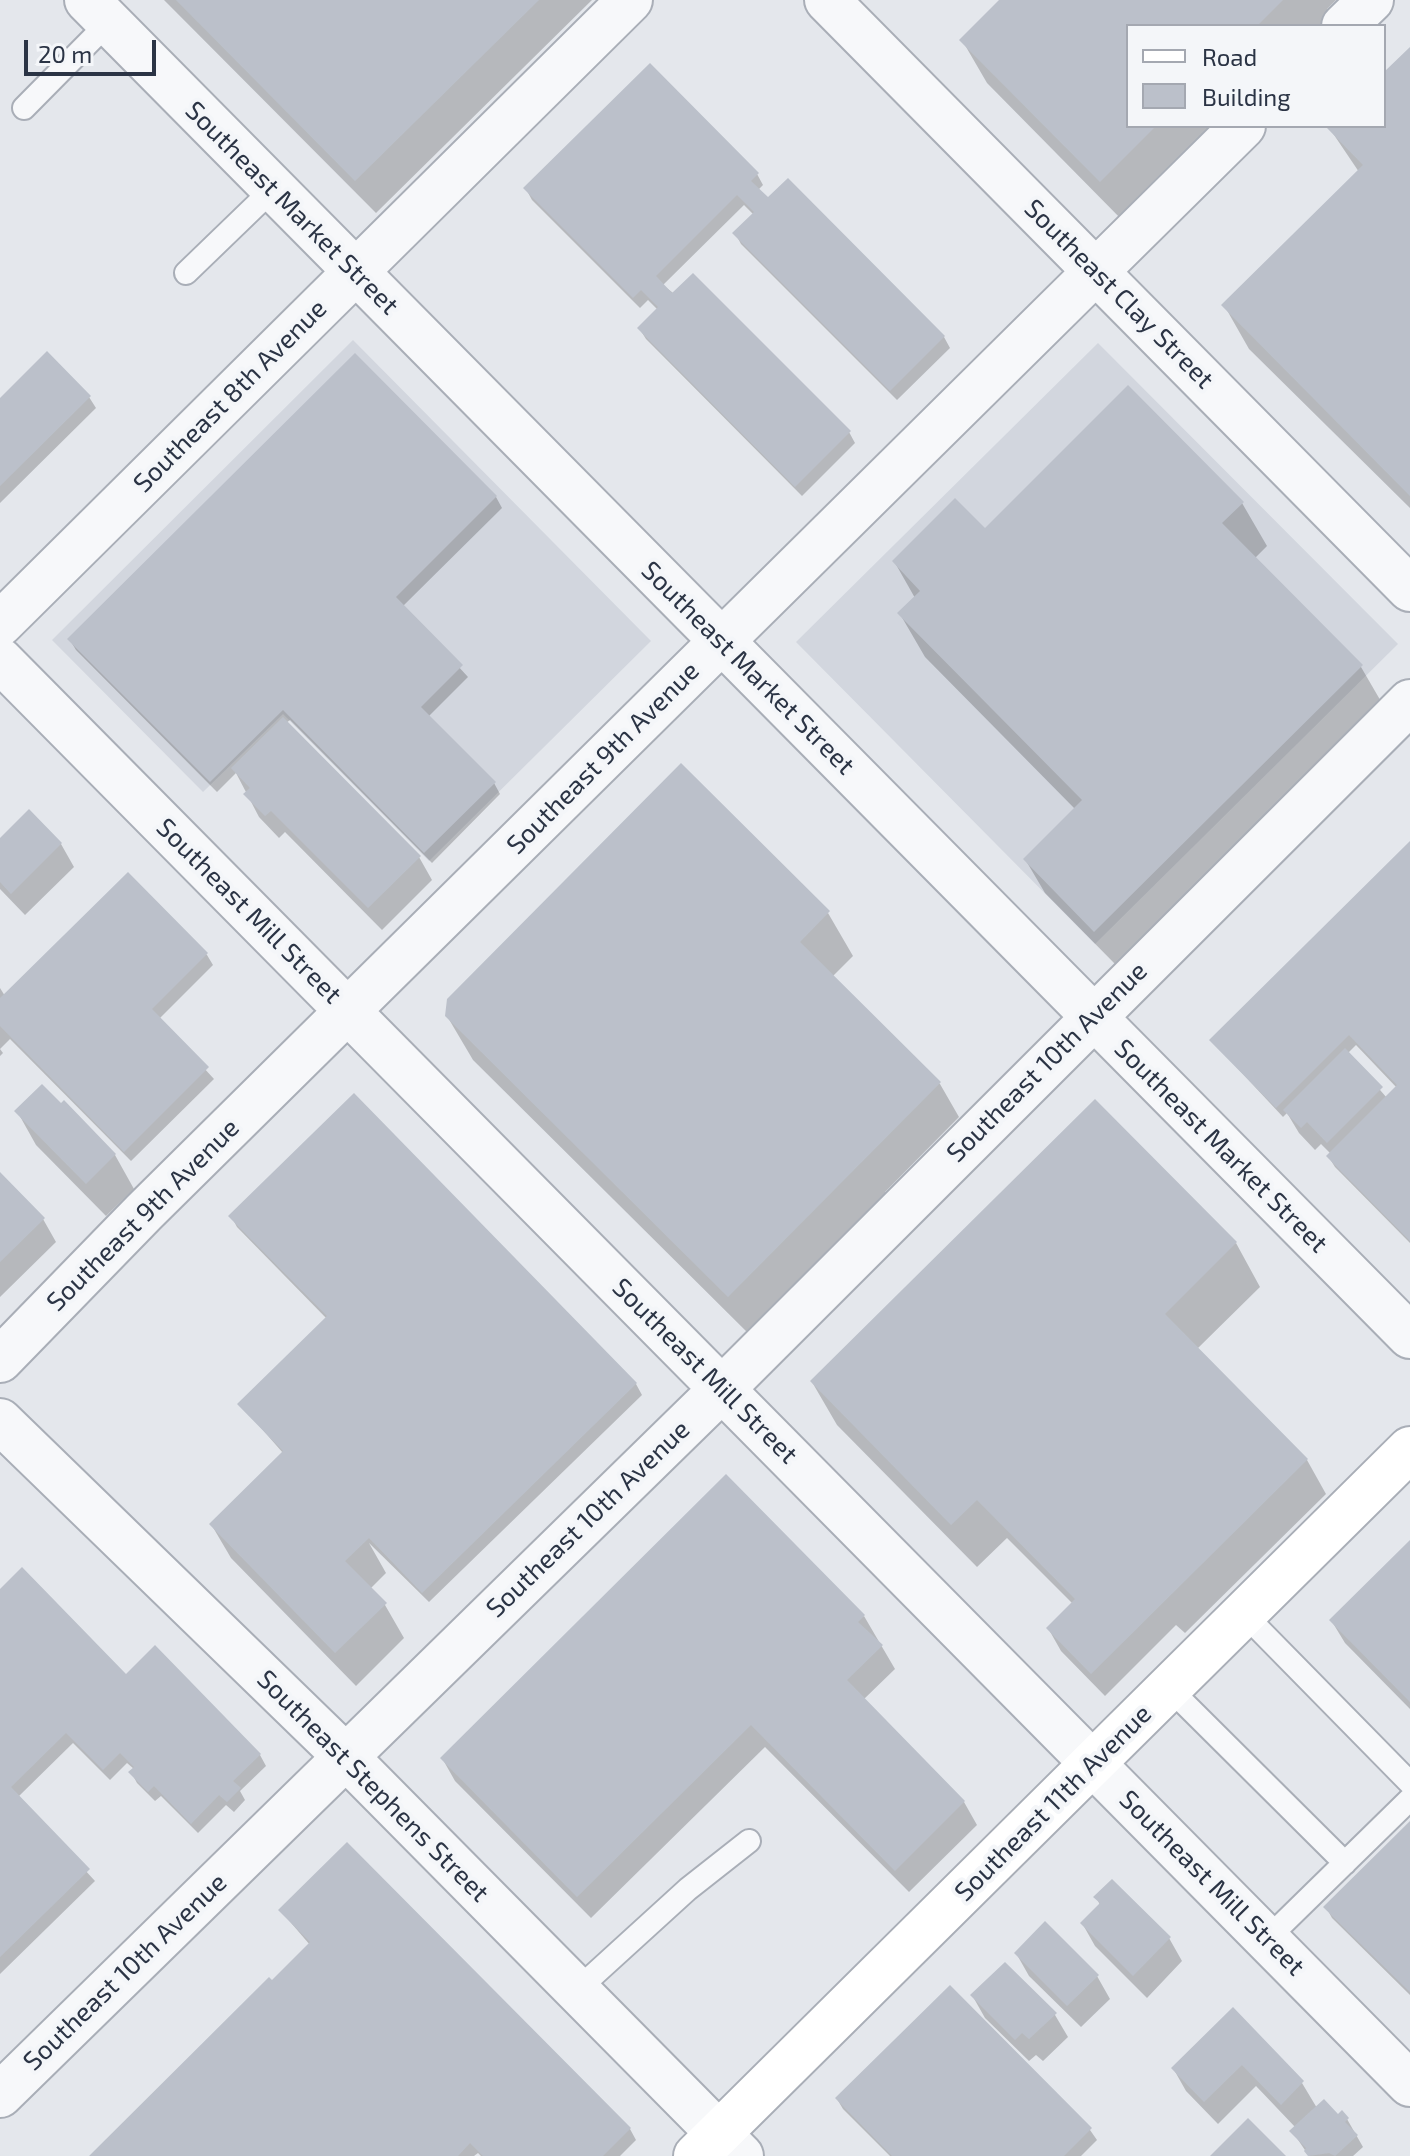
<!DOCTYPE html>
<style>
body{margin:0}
#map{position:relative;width:1410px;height:2156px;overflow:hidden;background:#e4e7ec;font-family:"Exo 2",sans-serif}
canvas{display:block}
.legend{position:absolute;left:1126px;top:24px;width:260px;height:104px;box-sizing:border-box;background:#f4f6f9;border:2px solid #a4a8b1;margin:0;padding:10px 14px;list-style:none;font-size:24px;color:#2b3445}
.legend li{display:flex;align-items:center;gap:16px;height:40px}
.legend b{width:40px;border:2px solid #a4a8b1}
.scale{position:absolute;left:24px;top:40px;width:132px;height:36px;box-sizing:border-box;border:4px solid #2b3445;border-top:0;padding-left:10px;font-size:24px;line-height:28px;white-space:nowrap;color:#2b3445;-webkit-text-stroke:6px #f4f6f9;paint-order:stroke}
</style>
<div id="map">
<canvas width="1410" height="2156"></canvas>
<ul class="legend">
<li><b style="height:10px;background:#fff"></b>Road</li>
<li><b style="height:22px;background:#bbc0ca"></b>Building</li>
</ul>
<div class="scale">20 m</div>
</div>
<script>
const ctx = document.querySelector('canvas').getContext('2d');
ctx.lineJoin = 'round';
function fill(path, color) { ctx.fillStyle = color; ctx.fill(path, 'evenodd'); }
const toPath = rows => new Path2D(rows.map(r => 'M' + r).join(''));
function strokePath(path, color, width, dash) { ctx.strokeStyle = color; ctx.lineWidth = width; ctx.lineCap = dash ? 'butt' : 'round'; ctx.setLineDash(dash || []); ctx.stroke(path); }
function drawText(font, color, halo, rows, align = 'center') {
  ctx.font = font + ' "Exo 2",sans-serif'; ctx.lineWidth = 8; ctx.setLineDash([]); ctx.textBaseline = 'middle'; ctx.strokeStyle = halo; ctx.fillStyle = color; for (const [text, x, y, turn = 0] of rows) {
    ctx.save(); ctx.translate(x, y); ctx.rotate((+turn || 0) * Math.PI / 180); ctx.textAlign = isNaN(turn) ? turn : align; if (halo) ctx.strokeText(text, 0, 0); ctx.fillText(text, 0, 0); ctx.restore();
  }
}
const built = toPath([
 [353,340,651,641,429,861,283,714,203,792,52,640],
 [1098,343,1398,644,1095,944,796,642]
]);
const shadow = toPath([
 [164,0,592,0,376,213],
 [1002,0,1336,0,1327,9,1333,18,1325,26,1128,26,1128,126,1225,126,1126,224,987,83,962,40],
 [1410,50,1410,508,1249,349,1224,305,1359,172,1330,129,1384,126,1384,75],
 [757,174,763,185,758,190,944,337,950,348,897,400,741,244,735,233,754,215,744,205,663,285,849,432,855,443,802,496,646,339,639,328,658,310,648,300,640,308,532,200,526,189],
 [355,356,496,497,502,508,403,606,468,677,428,717,494,783,500,794,432,863,290,720,286,723,419,857,432,880,382,930,285,832,279,838,259,817,236,773,217,792,76,650,70,640],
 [89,397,96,408,0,503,0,401],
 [1242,503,1267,546,1254,559,1361,667,1386,710,1267,829,1259,821,1115,964,1045,893,1025,859,1075,809,925,657,900,614,915,598,894,561,985,531],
 [0,840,61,844,74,867,25,915,0,889],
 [1410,844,1410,1243,1335,1167,1328,1156,1331,1154,1321,1144,1315,1150,1299,1133,1287,1113,1283,1117,1212,1041],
 [1356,1045,1397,1088,1387,1098,1348,1053],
 [128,875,207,955,213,965,159,1019,214,1079,131,1161,10,1039,0,1049,3,1053,0,1056,0,988,5,996],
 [828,913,853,956,832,977,940,1084,959,1117,885,1192,891,1202,754,1339,473,1060,447,1016],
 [17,1111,115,1155,134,1189,106,1216,36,1145],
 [0,1175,43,1219,56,1242,0,1297],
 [231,1216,636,1384,642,1395,429,1602,369,1543,386,1573,370,1589,385,1605,404,1638,356,1686,231,1558,211,1524,283,1453,240,1404,327,1319,237,1227],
 [1236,1243,1260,1287,1197,1349,1307,1460,1326,1494,1185,1633,1176,1625,1105,1696,1061,1651,1048,1628,1073,1604,1007,1538,977,1567,837,1425,812,1382],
 [1410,1543,1410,1709,1345,1643,1331,1620],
 [0,1591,126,1677,260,1755,266,1766,240,1791,245,1800,234,1812,226,1805,198,1833,161,1796,155,1801,137,1783,131,1772,134,1769,127,1763,110,1780,73,1743,18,1797,95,1881,0,1974],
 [864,1616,895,1669,863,1700,964,1802,977,1825,909,1892,765,1747,591,1918,455,1781,442,1758],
 [1410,1824,1410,1995,1332,1918,1326,1907],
 [1096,1897,1169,1938,1182,1961,1147,1998,1095,1946,1082,1923,1100,1905],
 [280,1910,630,2129,636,2140,620,2156,481,2156,478,2153,474,2156,94,2156,310,1945],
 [1016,1953,1097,1976,1110,1999,1081,2027,1029,1976],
 [950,1988,1090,2130,1097,2140,1081,2156,890,2156,843,2109,837,2099],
 [972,1995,1055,2015,1068,2037,1043,2061,1036,2055,1029,2061,985,2018],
 [1233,2010,1302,2083,1317,2108,1347,2119,1363,2147,1353,2156,1309,2156,1292,2131,1296,2128,1256,2086,1218,2124,1186,2091,1173,2068]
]);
const building = toPath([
 [176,0,539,0,355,181],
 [999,0,1283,0,1257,26,1128,26,1128,126,1156,126,1100,182,959,40],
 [1410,47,1410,496,1221,305,1363,165,1327,128,1384,126,1384,72],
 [650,63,759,173,751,181,768,197,788,178,945,336,890,391,732,233,754,212,737,195,656,276,672,293,693,273,851,431,795,487,637,328,658,307,641,290,633,298,523,188],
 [47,351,91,396,0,486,0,398],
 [355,353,497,496,396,597,463,665,421,707,496,782,424,853,283,710,210,782,67,639],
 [1128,385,1244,502,1222,523,1363,665,1094,932,1023,859,1082,800,897,613,920,591,892,561,955,498,985,528],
 [283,717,421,856,368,908,271,811,265,816,243,794,250,788,231,768],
 [681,763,830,911,800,942,941,1082,728,1297,445,1016,447,999],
 [29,809,62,843,11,894,0,882,0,838],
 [1410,841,1410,1241,1326,1156,1397,1085,1349,1035,1276,1108,1209,1040],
 [128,872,208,953,152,1009,209,1067,124,1152,0,1026,0,998],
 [1345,1048,1383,1087,1327,1143,1307,1122,1301,1128,1283,1110],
 [42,1084,61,1103,64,1100,116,1154,86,1184,14,1111],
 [354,1093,637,1383,422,1593,369,1538,345,1561,387,1603,335,1653,209,1524,283,1451,237,1404,327,1316,228,1216],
 [1095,1099,1237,1242,1165,1314,1308,1459,1091,1674,1046,1628,1075,1599,977,1500,951,1525,810,1381],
 [0,1172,45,1218,0,1262],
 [726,1474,865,1615,858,1622,883,1645,847,1680,965,1801,895,1871,751,1725,577,1897,440,1758],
 [1410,1540,1410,1702,1329,1620],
 [22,1567,126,1674,155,1645,261,1754,233,1781,241,1788,227,1802,219,1795,191,1824,154,1786,148,1792,128,1772,134,1767,120,1753,103,1770,66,1733,11,1787,90,1869,0,1957,0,1589],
 [1410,1821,1410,1992,1323,1907],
 [347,1842,631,2128,603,2156,483,2156,470,2143,458,2156,89,2156,269,1977,272,1980,310,1942,278,1910],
 [1112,1879,1171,1937,1133,1976,1080,1923,1100,1903,1093,1897],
 [1045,1921,1099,1975,1067,2006,1014,1953],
 [1005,1962,1057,2013,1029,2039,1022,2033,1015,2040,970,1995],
 [950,1985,1092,2128,1064,2156,892,2156,835,2098],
 [1233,2007,1304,2081,1281,2105,1242,2065,1204,2102,1171,2068],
 [1324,2099,1338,2114,1342,2110,1349,2118,1345,2122,1358,2135,1335,2156,1329,2153,1308,2156,1304,2151,1306,2148,1289,2131],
 [1248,2118,1286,2156,1210,2156]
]);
const service = toPath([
 [24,108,109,22],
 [186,273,273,189],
 [1244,1614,1410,1783],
 [1169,1688,1345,1863],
 [1267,1939,1410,1799],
 [576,1991,688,1889,749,1841]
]);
const minor = toPath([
 [87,0,1410,1336],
 [1344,26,1371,0],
 [0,624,630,0],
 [0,660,1410,2084],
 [0,1360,144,1212,1243,126],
 [0,1421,345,1756,741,2156],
 [0,2095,722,1389,1410,702]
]);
const tertiary = toPath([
 [827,0,1410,589]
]);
const secondary = toPath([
 [696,2156,1410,1449]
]);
const streetNames = [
 ["Southeast Market Street",292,208,45],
 ["Southeast Clay Street",1119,294,45],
 ["Southeast 8th Avenue",230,396,-45],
 ["Southeast Market Street",748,668,45],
 ["Southeast 9th Avenue",603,758,-45],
 ["Southeast Mill Street",249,911,45],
 ["Southeast 10th Avenue",1047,1062,-45],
 ["Southeast Market Street",1221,1146,45],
 ["Southeast 9th Avenue",143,1215,-45],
 ["Southeast Mill Street",705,1371,45],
 ["Southeast 10th Avenue",588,1519,-44],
 ["Southeast Stephens Street",373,1786,45],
 ["Southeast 11th Avenue",1053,1803,-45],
 ["Southeast Mill Street",1212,1883,45],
 ["Southeast 10th Avenue",125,1972,-44]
];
fill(built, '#d2d6de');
fill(shadow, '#0003');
fill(building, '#bbc0ca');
strokePath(service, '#a9aeb7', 26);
strokePath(minor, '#a9aeb7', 48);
strokePath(tertiary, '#a9aeb7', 48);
strokePath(secondary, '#a9aeb7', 48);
strokePath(service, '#f7f8fa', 22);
strokePath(minor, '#f7f8fa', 44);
strokePath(tertiary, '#f7f8fa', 44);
strokePath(secondary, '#fff', 44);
drawText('26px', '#2b3445', '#f4f6f9', streetNames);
</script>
